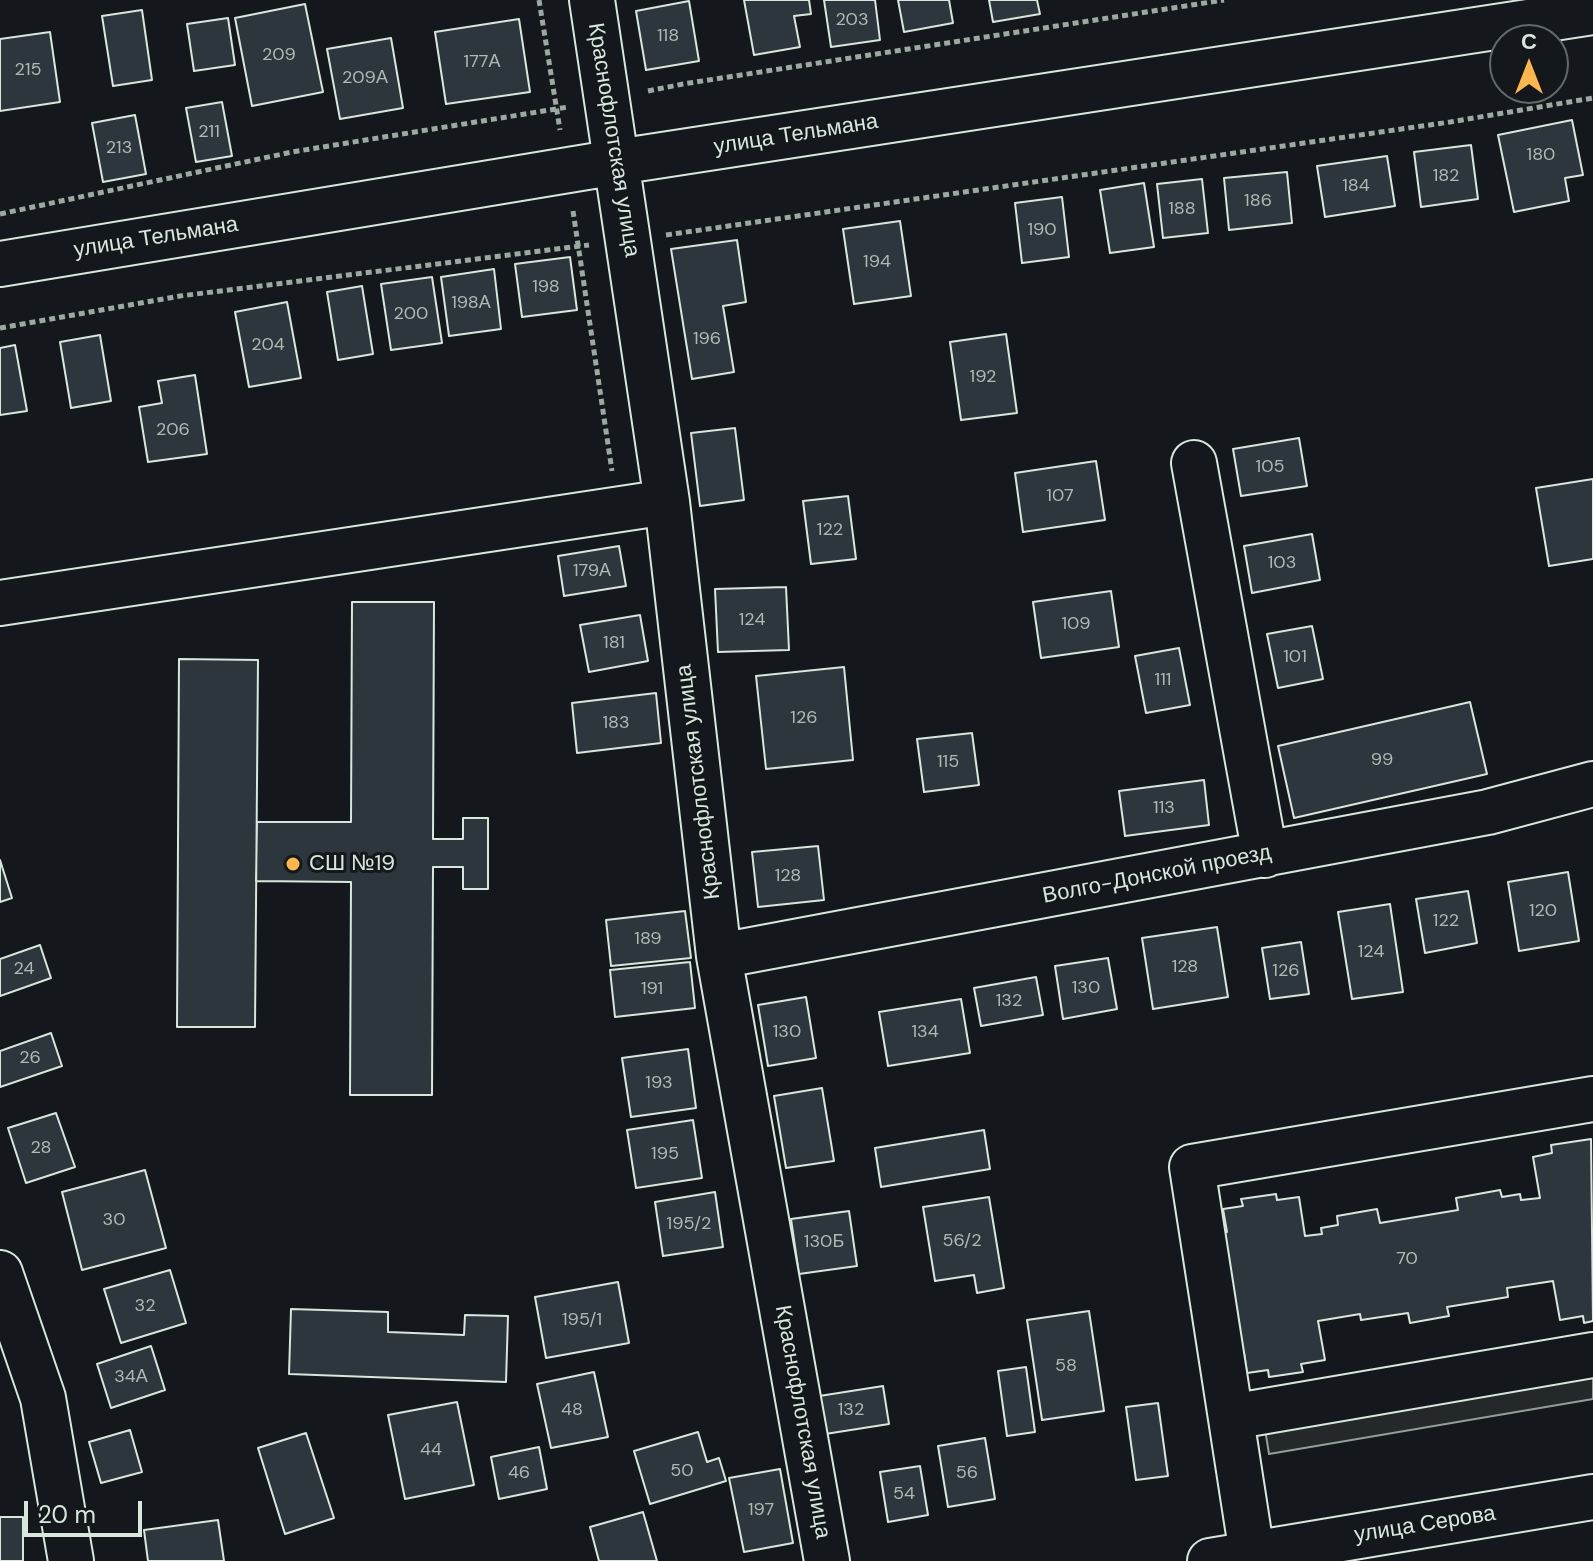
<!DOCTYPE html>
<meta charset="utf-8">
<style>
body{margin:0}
#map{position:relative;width:1593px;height:1561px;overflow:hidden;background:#14181c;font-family:"DM Sans",sans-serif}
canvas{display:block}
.north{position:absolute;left:1489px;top:24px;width:80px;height:80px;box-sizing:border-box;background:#14181c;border:2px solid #626a69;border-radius:50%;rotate:0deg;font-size:22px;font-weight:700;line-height:32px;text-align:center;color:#d8e6dc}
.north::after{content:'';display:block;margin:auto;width:28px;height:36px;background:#ffb74d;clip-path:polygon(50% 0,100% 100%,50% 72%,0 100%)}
.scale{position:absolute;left:24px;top:1501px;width:118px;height:36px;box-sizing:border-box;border:4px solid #d8e6dc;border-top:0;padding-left:10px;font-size:24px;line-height:28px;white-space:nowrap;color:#d8e6dc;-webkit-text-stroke:6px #14181c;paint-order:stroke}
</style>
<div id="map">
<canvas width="1593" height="1561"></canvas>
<div class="north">С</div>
<div class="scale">20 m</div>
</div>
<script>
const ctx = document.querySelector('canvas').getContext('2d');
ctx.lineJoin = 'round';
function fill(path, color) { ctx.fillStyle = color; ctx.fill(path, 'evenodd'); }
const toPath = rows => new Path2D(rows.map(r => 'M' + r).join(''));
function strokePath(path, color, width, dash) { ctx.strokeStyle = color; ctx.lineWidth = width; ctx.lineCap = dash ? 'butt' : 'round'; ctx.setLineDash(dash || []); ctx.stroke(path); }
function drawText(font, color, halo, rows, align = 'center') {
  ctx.font = font + ' "DM Sans",sans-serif'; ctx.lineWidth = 6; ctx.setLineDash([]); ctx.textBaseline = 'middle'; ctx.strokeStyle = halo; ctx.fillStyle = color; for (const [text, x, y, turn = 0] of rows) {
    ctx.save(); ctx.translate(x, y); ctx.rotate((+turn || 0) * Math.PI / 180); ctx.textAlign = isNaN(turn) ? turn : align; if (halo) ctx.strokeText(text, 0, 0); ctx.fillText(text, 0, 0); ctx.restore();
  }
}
const parking = toPath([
 [1593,1372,1593,1399,1269,1454,1265,1429,1593,1372]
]);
const building = toPath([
 [744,0,809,0,811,14,794,16,800,47,754,55,744,0],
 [824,0,875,0,880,40,831,47,824,0],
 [898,0,949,0,953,23,904,32,898,0],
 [989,0,1037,0,1040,14,993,22,989,0],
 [689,1,699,61,646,70,636,11,689,1],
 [305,4,323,92,252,106,235,18,305,4],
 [142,10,152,80,113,86,102,16,142,10],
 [228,18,235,65,194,71,187,24,228,18],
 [519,19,530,92,446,104,435,32,519,19],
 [50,32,60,102,0,111,0,39,50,32],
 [391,38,403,108,340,119,327,49,391,38],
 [222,102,232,156,196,162,186,108,222,102],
 [135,115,146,174,103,182,92,123,135,115],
 [1572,120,1583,175,1565,178,1569,201,1514,212,1498,135,1572,120],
 [1471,145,1478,199,1421,207,1414,152,1471,145],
 [1387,156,1395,206,1325,217,1317,166,1387,156],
 [1287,172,1292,223,1229,230,1224,178,1287,172],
 [1202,179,1208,233,1163,238,1157,184,1202,179],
 [1144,183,1154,247,1110,253,1100,190,1144,183],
 [1062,197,1069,257,1022,263,1015,203,1062,197],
 [900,221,911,296,854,304,843,229,900,221],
 [737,240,746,302,723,306,734,372,692,379,671,249,737,240],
 [570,257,577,310,522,317,515,264,570,257],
 [494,269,501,329,449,336,441,277,494,269],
 [432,277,442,343,391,350,381,284,432,277],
 [362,286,373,354,338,360,327,292,362,286],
 [287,302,301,378,249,387,235,312,287,302],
 [1006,334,1017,413,961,420,950,342,1006,334],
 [100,335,111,401,71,408,60,342,100,335],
 [15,345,27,411,0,415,0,348,15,345],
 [195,375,207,454,148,462,139,407,162,403,158,381,195,375],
 [735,428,744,500,700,506,691,433,735,428],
 [1299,438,1307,486,1241,496,1233,449,1299,438],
 [1096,461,1105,520,1023,532,1015,473,1096,461],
 [1593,479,1593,559,1549,566,1536,488,1593,479],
 [848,496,856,559,811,564,803,501,848,496],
 [1312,534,1320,580,1252,593,1244,546,1312,534],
 [619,546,626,586,564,596,558,556,619,546],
 [786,587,789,650,718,652,715,589,786,587],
 [1111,591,1119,647,1041,658,1033,602,1111,591],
 [352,602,434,602,433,839,463,839,463,818,488,818,488,889,463,889,463,867,433,867,432,1095,350,1095,351,882,256,881,257,822,351,822,352,602],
 [640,615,648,661,589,672,580,625,640,615],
 [1312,626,1323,679,1278,688,1267,634,1312,626],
 [1179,648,1190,705,1146,713,1135,656,1179,648],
 [179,659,258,660,255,1027,177,1027,179,659],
 [844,667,853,760,766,769,756,676,844,667],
 [656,693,661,743,577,753,572,703,656,693],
 [1470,702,1487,774,1294,818,1278,746,1470,702],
 [972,733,979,785,924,792,917,739,972,733],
 [1204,780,1209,825,1125,836,1119,791,1204,780],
 [818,846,824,900,758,907,752,852,818,846],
 [0,860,12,898,0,902,0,860],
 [1568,872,1579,941,1519,951,1508,882,1568,872],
 [1468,891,1477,943,1425,953,1416,899,1468,891],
 [1390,904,1403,992,1352,999,1338,912,1390,904],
 [685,911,691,958,611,966,606,920,685,911],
 [1217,927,1228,997,1153,1009,1142,938,1217,927],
 [1301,942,1309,994,1270,999,1262,948,1301,942],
 [40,945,51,978,0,996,0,959,40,945],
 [1108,958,1117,1009,1063,1019,1055,966,1108,958],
 [690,962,695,1008,615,1017,610,970,690,962],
 [1036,977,1043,1015,981,1026,974,988,1036,977],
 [806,997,816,1058,768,1066,758,1005,806,997],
 [961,999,970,1053,888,1066,879,1012,961,999],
 [51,1033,62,1066,0,1087,0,1051,51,1033],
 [688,1049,696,1108,631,1117,622,1058,688,1049],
 [822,1088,834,1161,786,1168,774,1096,822,1088],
 [56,1113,75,1167,26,1183,8,1128,56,1113],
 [693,1120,702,1178,636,1188,627,1130,693,1120],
 [984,1130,990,1169,881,1187,875,1148,984,1130],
 [1591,1139,1593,1321,1584,1323,1583,1316,1560,1320,1553,1281,1507,1288,1508,1297,1447,1307,1449,1316,1410,1323,1408,1313,1361,1320,1360,1314,1318,1321,1325,1360,1301,1364,1303,1372,1269,1377,1268,1370,1247,1373,1244,1353,1237,1353,1218,1233,1227,1232,1223,1209,1243,1206,1241,1199,1276,1194,1277,1200,1299,1197,1305,1236,1322,1234,1321,1228,1338,1225,1337,1216,1377,1209,1380,1223,1458,1210,1456,1198,1500,1190,1502,1197,1520,1194,1521,1200,1540,1198,1533,1157,1552,1153,1551,1145,1591,1139],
 [145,1170,166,1248,82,1270,62,1192,145,1170],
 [715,1192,723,1247,663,1256,655,1202,715,1192],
 [989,1197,1004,1288,977,1293,974,1275,935,1281,923,1207,989,1197],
 [849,1211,857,1266,799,1274,791,1219,849,1211],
 [170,1270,186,1323,121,1343,104,1289,170,1270],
 [618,1282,629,1343,546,1358,535,1297,618,1282],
 [291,1309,388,1312,388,1332,464,1335,465,1315,508,1316,506,1382,289,1374,291,1309],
 [1089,1311,1104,1411,1042,1420,1027,1320,1089,1311],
 [151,1346,165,1390,111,1408,97,1364,151,1346],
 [1026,1367,1035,1432,1007,1436,998,1371,1026,1367],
 [594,1372,608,1437,551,1448,537,1384,594,1372],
 [883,1386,889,1424,819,1435,813,1397,883,1386],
 [457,1402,474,1485,405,1499,388,1415,457,1402],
 [1158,1403,1168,1476,1136,1480,1126,1407,1158,1403],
 [130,1430,142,1472,101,1483,89,1442,130,1430],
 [698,1432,707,1462,719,1458,726,1481,650,1504,634,1451,698,1432],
 [306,1433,334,1518,285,1534,258,1448,306,1433],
 [985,1438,995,1499,948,1507,938,1446,985,1438],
 [539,1447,547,1489,499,1499,491,1457,539,1447],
 [920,1466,928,1515,888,1522,880,1472,920,1466],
 [780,1469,793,1543,744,1552,729,1478,780,1469],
 [643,1512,657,1561,599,1561,590,1527,643,1512],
 [0,1517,23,1517,23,1561,0,1561,0,1517],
 [218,1520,224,1561,148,1561,144,1530,218,1520]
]);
const path = toPath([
 [539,0,560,130],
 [648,91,683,84,1224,0],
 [573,211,612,471],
 [0,214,292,152,568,107],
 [666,235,1450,122,1593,98],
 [0,328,180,296,589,245]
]);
const minor = toPath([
 [592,0,667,502,719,956,827,1561],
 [0,264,617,162,1593,12],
 [1194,463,1265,855],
 [0,603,667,502],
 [719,956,1488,812,1593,784],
 [0,1273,43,1398,71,1561],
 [1231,1417,1593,1355],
 [1252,1554,1192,1167,1593,1099]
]);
const major = toPath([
 [1210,1561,1593,1497]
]);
const markers = [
 [293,864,8,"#ffb74d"]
];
const numberNames = [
 ["203",852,20],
 ["118",668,36],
 ["209",279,55],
 ["177А",482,62],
 ["215",28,70],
 ["209А",365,78],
 ["211",209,132],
 ["213",119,148],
 ["180",1541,155],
 ["182",1446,176],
 ["184",1356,186],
 ["186",1258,201],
 ["188",1182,209],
 ["190",1042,230],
 ["194",877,262],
 ["198",546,287],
 ["198А",471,303],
 ["200",411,314],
 ["196",707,339],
 ["204",268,345],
 ["192",983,377],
 ["206",173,430],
 ["105",1270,467],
 ["107",1060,496],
 ["122",830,530],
 ["103",1282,563],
 ["179А",592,571],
 ["124",752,620],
 ["109",1076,624],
 ["181",614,643],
 ["101",1295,657],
 ["111",1163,680],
 ["126",804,718],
 ["183",616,723],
 ["99",1382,760],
 ["115",948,762],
 ["113",1164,808],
 ["128",788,876],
 ["120",1543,911],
 ["122",1446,921],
 ["189",648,939],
 ["124",1371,952],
 ["128",1185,967],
 ["24",24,969],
 ["126",1286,971],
 ["130",1086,988],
 ["191",652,989],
 ["132",1009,1001],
 ["130",787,1032],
 ["134",925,1032],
 ["26",30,1058],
 ["193",659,1083],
 ["28",41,1148],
 ["195",665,1154],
 ["30",114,1220],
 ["195/2",689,1224],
 ["56/2",962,1241],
 ["130Б",824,1242],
 ["70",1407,1259],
 ["32",145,1306],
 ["195/1",582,1320],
 ["58",1066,1366],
 ["34А",131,1377],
 ["48",572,1410],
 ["132",851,1410],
 ["44",431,1450],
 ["50",682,1471],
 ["46",519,1473],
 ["56",967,1473],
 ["54",904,1494],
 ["197",761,1510]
];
const streetNames = [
 ["улица Тельмана",796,135,-9],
 ["Краснофлотская улица",613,140,81],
 ["улица Тельмана",156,238,-9],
 ["Краснофлотская улица",699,782,-97],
 ["Волго-Донской проезд",1157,875,-11],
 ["Краснофлотская улица",802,1422,80],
 ["улица Серова",1425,1525,-9]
];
const poiNames = [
 ["СШ №19",309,864]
];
fill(parking, '#24282b');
strokePath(parking, '#939e99', 2);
fill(building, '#2c363c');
strokePath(building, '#d8e6dc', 2);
strokePath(minor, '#d8e6dc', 48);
strokePath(major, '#d8e6dc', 48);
strokePath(path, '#9da8a2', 5, [6, 4]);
strokePath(minor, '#14181c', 44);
strokePath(major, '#14181c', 44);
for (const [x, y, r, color] of markers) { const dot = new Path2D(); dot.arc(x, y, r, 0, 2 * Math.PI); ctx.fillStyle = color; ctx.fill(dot); strokePath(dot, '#14181c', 3); }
drawText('18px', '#adbab4', null, numberNames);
drawText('22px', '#d8e6dc', '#14181c', streetNames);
drawText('22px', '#d8e6dc', '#14181c', poiNames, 'left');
</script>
